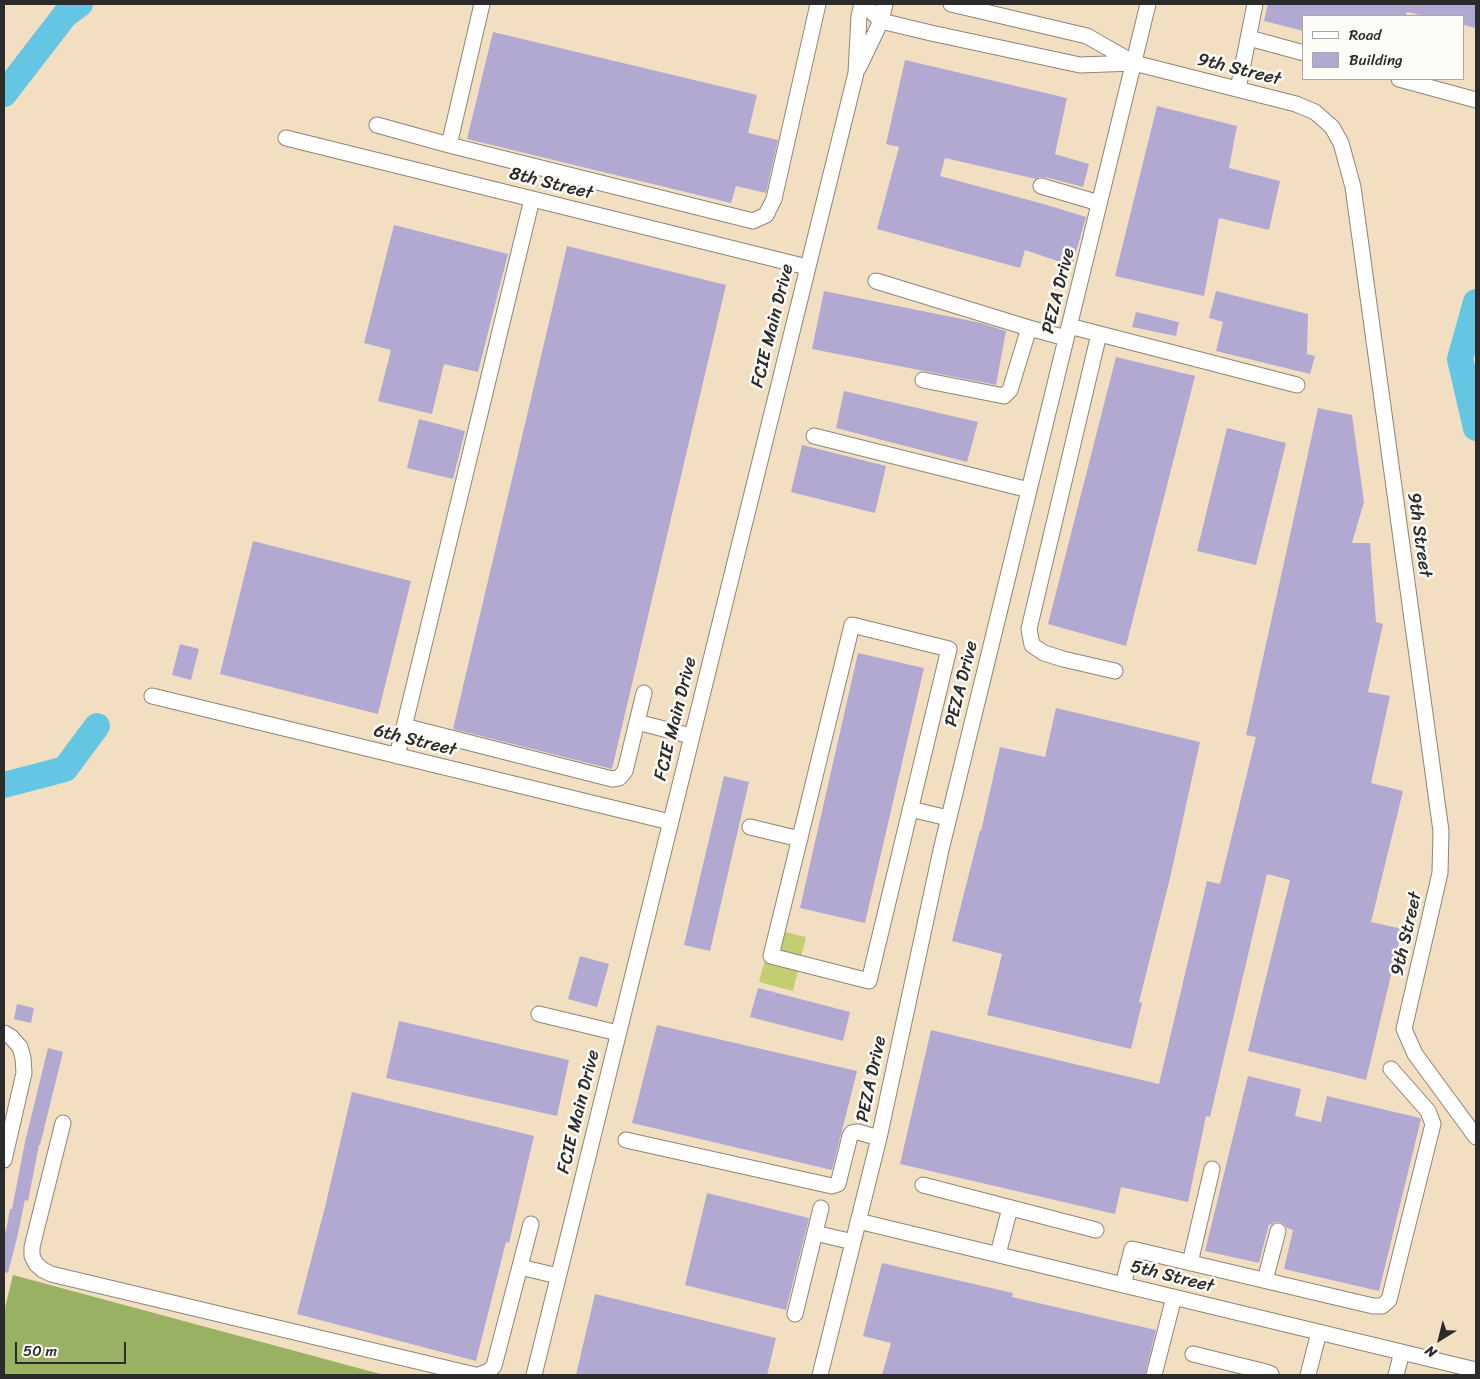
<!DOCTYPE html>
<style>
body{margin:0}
#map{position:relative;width:1480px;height:1379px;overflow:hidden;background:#f2dfc1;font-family:Sriracha,sans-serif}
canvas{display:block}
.frame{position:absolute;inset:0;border:5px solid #2b2b2b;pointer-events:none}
.legend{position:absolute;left:1302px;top:15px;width:162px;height:65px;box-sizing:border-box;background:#fdfcf7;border:1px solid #a9a8a5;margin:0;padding:6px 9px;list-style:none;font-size:15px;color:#2b2b2b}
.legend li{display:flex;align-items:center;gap:10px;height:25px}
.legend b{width:25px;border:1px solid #a9a8a5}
.north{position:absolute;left:1415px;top:1314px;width:50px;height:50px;-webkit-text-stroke:4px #fdfcf7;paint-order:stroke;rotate:216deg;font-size:14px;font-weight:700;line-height:20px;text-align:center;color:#2b2b2b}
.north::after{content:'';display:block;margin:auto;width:18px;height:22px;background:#2b2b2b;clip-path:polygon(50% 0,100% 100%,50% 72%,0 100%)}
.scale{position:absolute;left:15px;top:1342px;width:111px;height:22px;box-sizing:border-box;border:2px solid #2b2b2b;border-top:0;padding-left:6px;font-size:15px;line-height:18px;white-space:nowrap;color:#2b2b2b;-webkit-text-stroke:4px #fdfcf7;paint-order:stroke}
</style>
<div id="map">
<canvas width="1480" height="1379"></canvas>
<div class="frame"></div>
<ul class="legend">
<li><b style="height:6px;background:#fff"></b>Road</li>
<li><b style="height:14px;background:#b2a9d3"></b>Building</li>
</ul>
<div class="north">N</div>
<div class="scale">50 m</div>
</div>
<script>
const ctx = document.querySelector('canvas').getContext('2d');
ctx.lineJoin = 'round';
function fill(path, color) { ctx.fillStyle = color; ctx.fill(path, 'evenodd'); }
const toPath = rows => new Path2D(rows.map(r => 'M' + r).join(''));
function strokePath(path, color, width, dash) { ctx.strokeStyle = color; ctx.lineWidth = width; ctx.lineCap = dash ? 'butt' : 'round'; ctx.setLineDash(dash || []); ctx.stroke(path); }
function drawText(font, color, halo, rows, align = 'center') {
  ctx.font = font + ' Sriracha,sans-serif'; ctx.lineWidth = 5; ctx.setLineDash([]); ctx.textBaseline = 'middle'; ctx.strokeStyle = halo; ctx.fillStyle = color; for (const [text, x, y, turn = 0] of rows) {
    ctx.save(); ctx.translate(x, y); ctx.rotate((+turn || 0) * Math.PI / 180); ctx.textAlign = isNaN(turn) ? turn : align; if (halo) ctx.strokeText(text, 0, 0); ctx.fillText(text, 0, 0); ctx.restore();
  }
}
const green = toPath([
 [773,929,806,937,793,991,759,982]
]);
const forest = toPath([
 [13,1275,384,1375,4,1375,4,1312]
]);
const river = toPath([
 [4,94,65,15,80,4],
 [1476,302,1460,359,1476,428],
 [4,785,65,769,97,726]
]);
const building = toPath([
 [1268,4,1476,4,1476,28,1464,25,1464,16,1425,16,1407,12,1406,16,1304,16,1304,31,1264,21],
 [493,32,757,95,748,133,778,140,766,193,736,186,731,203,467,139],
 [905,60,1067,98,1055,154,1089,164,1083,187,1049,178,1039,177,1036,179,945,158,940,176,1047,205,1086,217,1072,266,1025,250,1020,268,877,229,899,147,886,144],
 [1157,106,1237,126,1229,168,1280,181,1269,230,1219,218,1204,296,1115,276],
 [394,225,508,254,478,372,444,364,432,414,378,401,391,350,364,343],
 [567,246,726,285,612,769,453,729],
 [824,291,981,323,1006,331,996,385,812,349],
 [1216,291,1308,314,1307,354,1315,356,1310,374,1216,351,1223,322,1209,318],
 [1136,312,1179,322,1176,336,1132,327],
 [1116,357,1195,376,1126,646,1048,624],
 [844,391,978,422,967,462,836,428],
 [1318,408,1352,415,1364,502,1352,543,1370,543,1376,622,1383,624,1368,692,1390,696,1371,783,1403,791,1371,922,1402,929,1366,1080,1248,1051,1290,880,1267,874,1210,1117,1206,1116,1188,1202,1121,1187,1115,1214,900,1164,931,1030,1159,1084,1207,881,1220,884,1256,737,1246,735],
 [419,419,465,431,453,479,407,468],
 [1227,428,1286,443,1256,565,1197,551],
 [802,445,886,466,875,513,791,492],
 [253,541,411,581,378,714,220,674],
 [180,644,199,649,191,680,172,675],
 [858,653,924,668,865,923,800,908],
 [1056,708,1200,742,1170,878,1139,1002,1142,1003,1131,1049,987,1015,1002,954,952,941,980,830,981,831,1000,747,1045,757],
 [724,776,749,782,710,951,684,945],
 [580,956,609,964,597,1007,568,999],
 [758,988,850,1012,843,1041,750,1017],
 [17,1004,34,1008,31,1023,14,1019],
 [399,1021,569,1060,557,1116,386,1078],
 [657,1025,857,1071,832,1170,632,1123],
 [48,1048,63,1052,40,1145,39,1145,28,1201,25,1200,17,1238,8,1273,4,1272,4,1230,6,1231,10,1209,12,1209,25,1142],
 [1248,1076,1301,1089,1295,1116,1321,1122,1327,1096,1420,1118,1421,1119,1379,1291,1284,1269,1293,1230,1287,1228,1284,1224,1280,1222,1275,1222,1271,1225,1269,1224,1259,1263,1205,1251],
 [352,1092,534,1136,509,1243,506,1242,476,1361,297,1314,325,1207],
 [707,1193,809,1218,786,1310,685,1285],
 [882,1263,1013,1293,1012,1297,1156,1330,1145,1375,882,1375,891,1343,863,1336],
 [595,1294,776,1338,767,1375,576,1375]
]);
const minor = toPath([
 [864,4,881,21,931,33,1080,65,1134,63],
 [951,4,1087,36,1134,63,1296,104,1315,112,1332,127,1341,143,1353,187,1441,831,1440,873,1404,1029,1415,1054,1476,1137],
 [1249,38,1304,53],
 [859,67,881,21,885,4],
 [1399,79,1476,100],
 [1238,89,1255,4],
 [377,125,449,145,753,221,766,215,774,199,818,4],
 [286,138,807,267],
 [449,145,482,4],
 [1041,186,1099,203],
 [876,281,1029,328,1066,338],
 [1069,326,1297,385],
 [1099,334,1029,629,1032,645,1044,653,1063,659,1115,671],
 [923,380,1004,396,1010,390,1029,328],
 [814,436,1029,490],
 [852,625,949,649,869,981,771,956,852,625],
 [152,696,670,822],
 [637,722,691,736],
 [404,726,612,779,619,778,625,771,644,693],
 [397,756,532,199],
 [910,809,948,818],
 [750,827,800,839],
 [539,1014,618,1033],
 [4,1033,11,1037,20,1047,23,1058,24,1073,4,1160],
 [63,1123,32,1247,32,1256,36,1264,43,1270,51,1274,475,1375],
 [626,1140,832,1186,838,1184,850,1136,852,1133,858,1132,879,1138],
 [923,1185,1096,1230],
 [858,1221,1476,1370],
 [815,1233,853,1242],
 [998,1254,1010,1208],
 [1190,1263,1212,1169],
 [520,1267,558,1276],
 [1265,1280,1278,1231],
 [1123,1285,1132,1249,1373,1306,1382,1306,1389,1300,1433,1124,1428,1111,1391,1069],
 [795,1314,821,1208],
 [1193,1354,1266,1372,1271,1374,1270,1375],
 [479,1375,489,1371,494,1366,531,1224],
 [534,1375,856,73,859,16,862,4],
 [820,1375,879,1138,941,850,1148,4],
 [1154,1375,1174,1297],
 [1308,1375,1319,1332],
 [1396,1375,1402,1352]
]);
const streetNames = [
 ["9th Street",1239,70,14],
 ["8th Street",551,184,14],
 ["PEZA Drive",1059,291,-76],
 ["FCIE Main Drive",773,326,-76],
 ["9th Street",1419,535,82],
 ["PEZA Drive",962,684,-76],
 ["FCIE Main Drive",676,719,-76],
 ["6th Street",415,741,14],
 ["9th Street",1407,934,-77],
 ["PEZA Drive",872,1079,-78],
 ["FCIE Main Drive",579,1112,-76],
 ["5th Street",1172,1277,14]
];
fill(green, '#c2ce6f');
fill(forest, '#99b162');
strokePath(river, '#65c6e3', 26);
fill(building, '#b2a9d3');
strokePath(minor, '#8e8576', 17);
strokePath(minor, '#fff', 15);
drawText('18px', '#2b2b2b', '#fdfcf7', streetNames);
</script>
